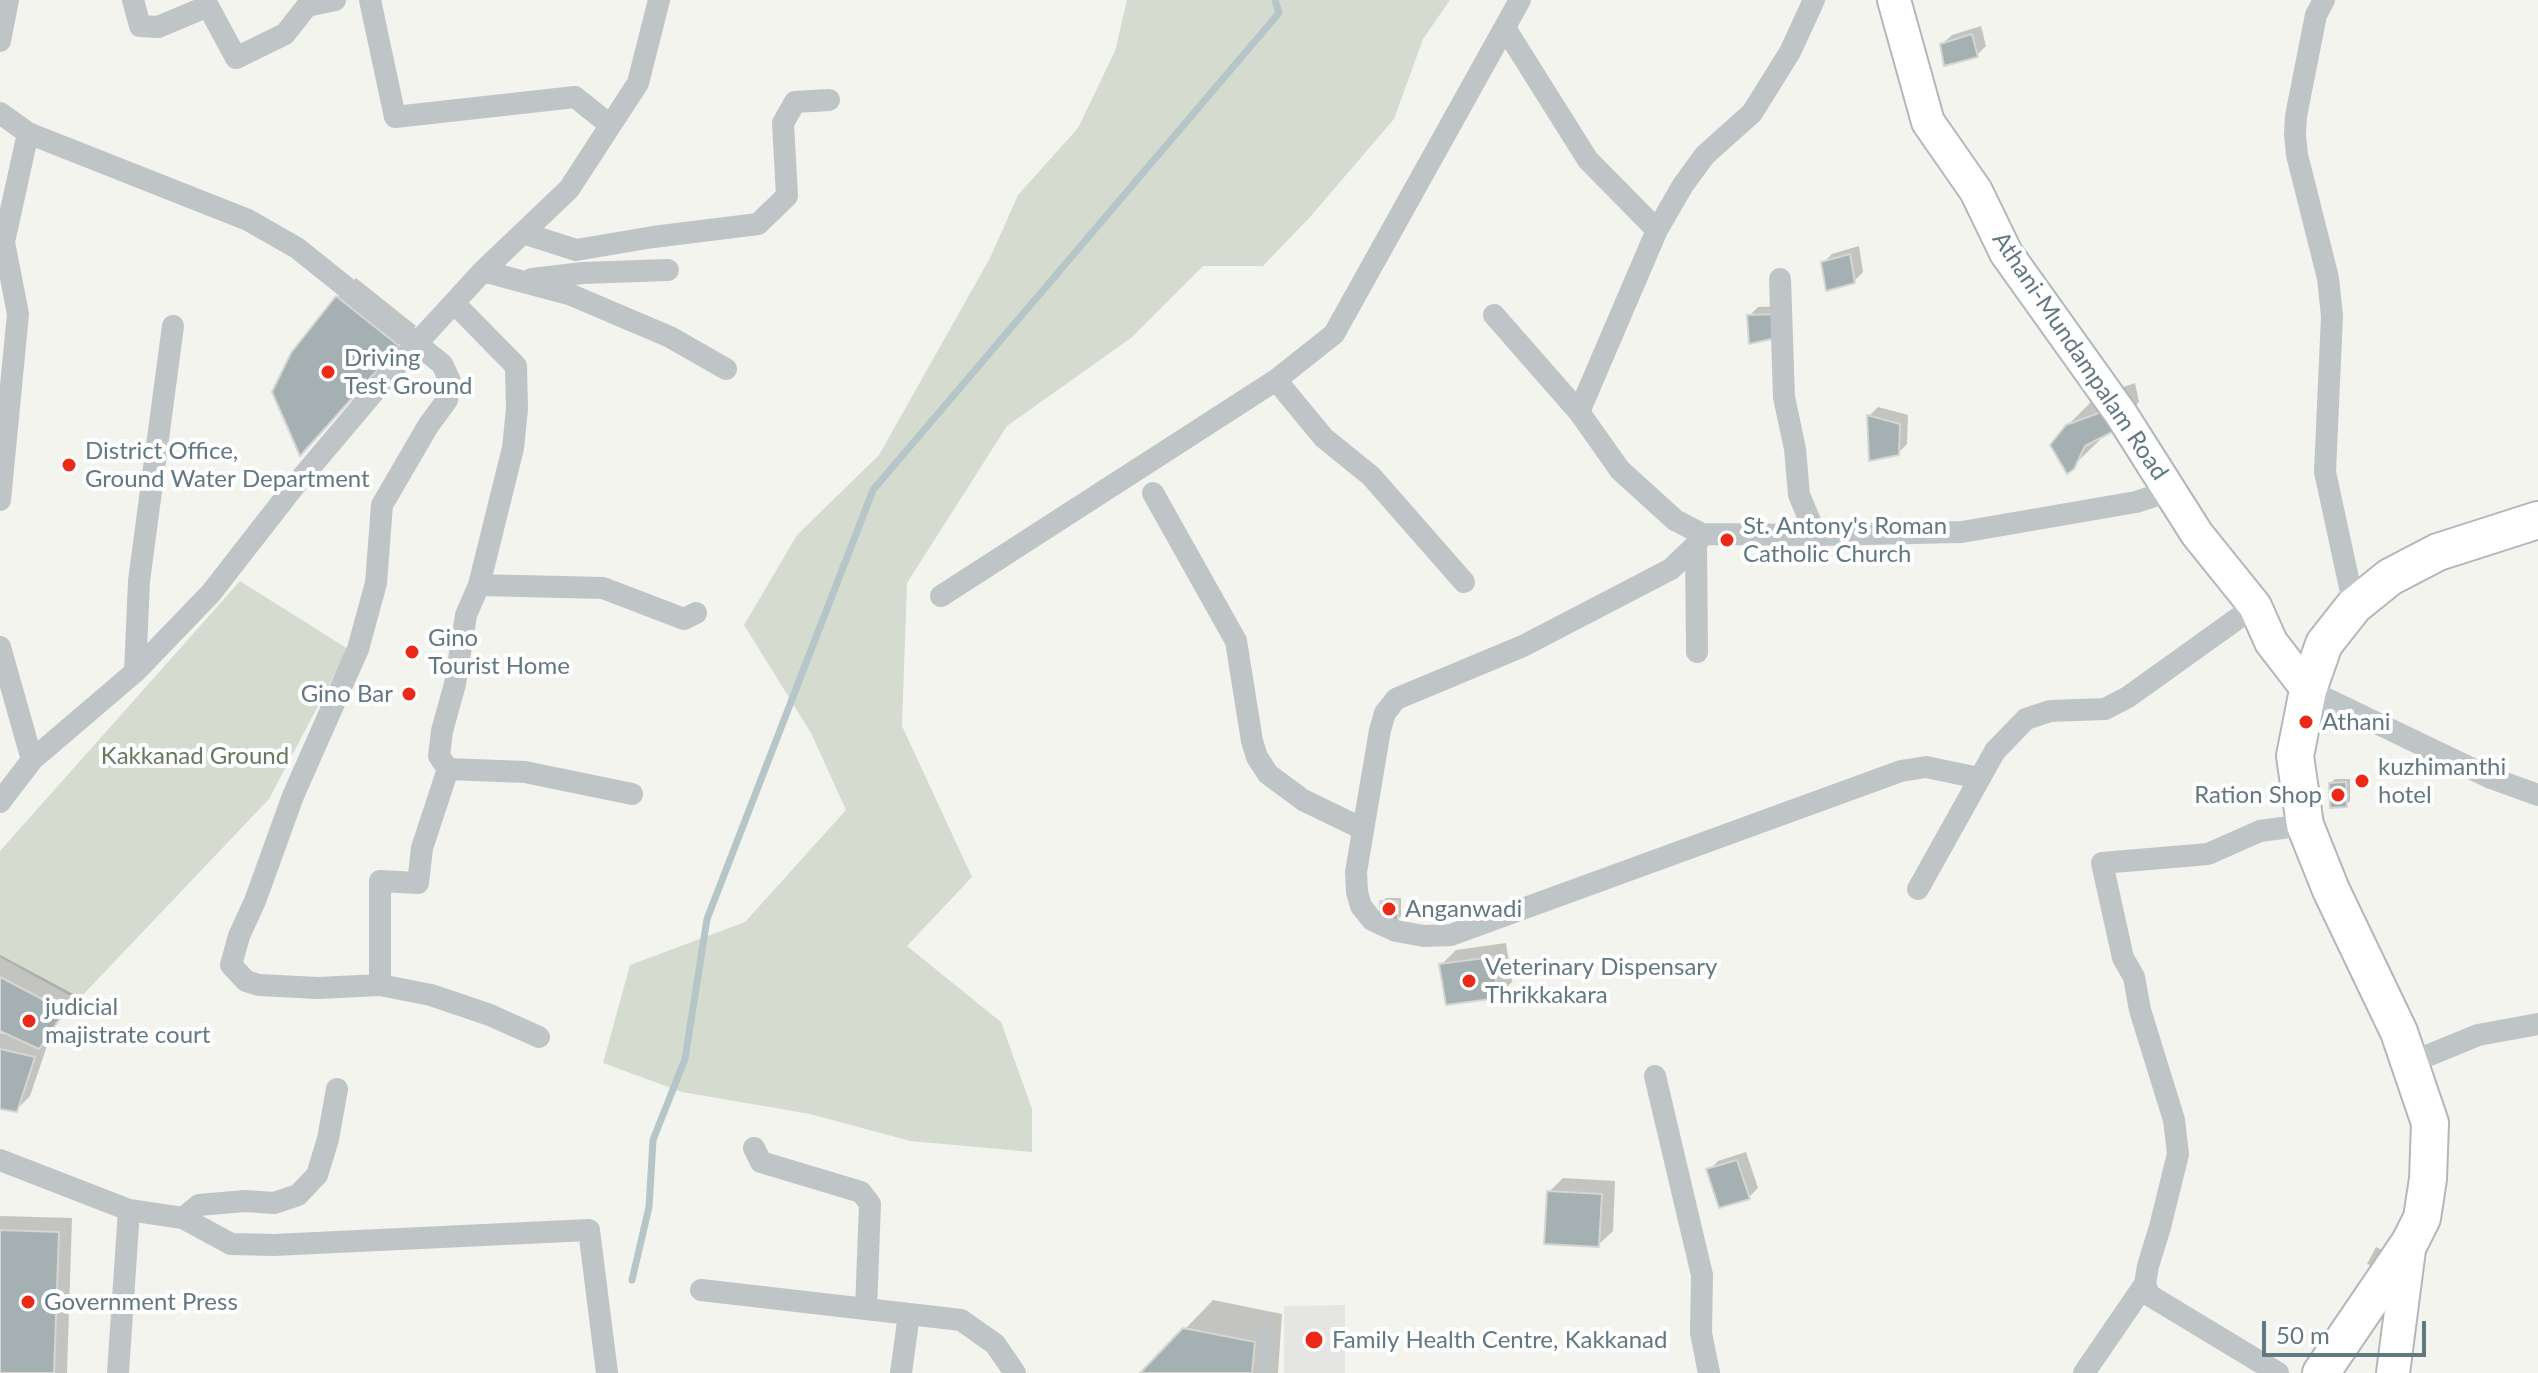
<!DOCTYPE html>
<style>
body{margin:0}
#map{position:relative;width:2538px;height:1373px;overflow:hidden;background:#f4f4ef;font-family:Lato,sans-serif}
canvas{display:block}
.scale{position:absolute;left:2262px;top:1321px;width:164px;height:36px;box-sizing:border-box;border:4px solid #627982;border-top:0;padding-left:10px;font-size:24px;line-height:28px;white-space:nowrap;color:#627982;-webkit-text-stroke:6px #fff;paint-order:stroke}
</style>
<div id="map">
<canvas width="2538" height="1373"></canvas>
<div class="scale">50 m</div>
</div>
<script>
const ctx = document.querySelector('canvas').getContext('2d');
ctx.lineJoin = 'round';
function fill(path, color) { ctx.fillStyle = color; ctx.fill(path, 'evenodd'); }
const toPath = rows => new Path2D(rows.map(r => 'M' + r).join(''));
function strokePath(path, color, width, dash) { ctx.strokeStyle = color; ctx.lineWidth = width; ctx.lineCap = dash ? 'butt' : 'round'; ctx.setLineDash(dash || []); ctx.stroke(path); }
function drawText(font, color, halo, rows, align = 'center') {
  ctx.font = font + ' Lato,sans-serif'; ctx.lineWidth = 8; ctx.setLineDash([]); ctx.textBaseline = 'middle'; ctx.strokeStyle = halo; ctx.fillStyle = color; for (const [text, x, y, turn = 0] of rows) {
    ctx.save(); ctx.translate(x, y); ctx.rotate((+turn || 0) * Math.PI / 180); ctx.textAlign = isNaN(turn) ? turn : align; if (halo) ctx.strokeText(text, 0, 0); ctx.fillText(text, 0, 0); ctx.restore();
  }
}
const built = toPath([
 [1345,1305,1345,1373,1284,1373,1284,1306]
]);
const green = toPath([
 [1127,0,1450,0,1423,39,1394,119,1311,216,1263,266,1203,266,1131,338,1007,426,907,583,902,726,972,877,907,946,1001,1022,1032,1109,1032,1152,910,1141,810,1114,682,1092,603,1063,630,965,745,922,846,810,811,733,744,625,797,535,879,455,990,258,1018,195,1078,128,1115,51],
 [240,581,348,649,269,799,78,1000,0,957,0,851]
]);
const shadow = toPath([
 [1981,26,1986,46,1977,55,1942,44,1952,35],
 [1859,246,1863,272,1854,281,1823,263,1832,254],
 [356,278,416,326,319,435,292,354,338,297],
 [1785,306,1775,336,1749,316,1758,307],
 [2135,383,2139,402,2072,467,2067,426,2096,397],
 [1878,407,1908,415,1907,444,1898,453,1869,416],
 [2335,779,2350,779,2350,801,2346,805,2331,783],
 [1386,898,1401,898,1401,916,1397,920,1382,902],
 [1506,943,1512,982,1497,996,1442,964,1456,950],
 [0,955,77,996,44,1042,48,1043,30,1096,16,1110,0,1107,0,1033,10,1035,0,1028],
 [1746,1152,1758,1188,1749,1197,1709,1170,1718,1161],
 [1563,1178,1615,1181,1613,1231,1598,1245,1549,1192],
 [0,1216,72,1218,67,1373,0,1373],
 [2376,1247,2387,1252,2378,1268,2367,1264],
 [1213,1300,1282,1314,1278,1373,1143,1373]
]);
const stream = toPath([
 [632,1280,649,1207,653,1140,685,1059,707,919,873,490,1279,13,1275,0]
]);
const building = toPath([
 [1972,34,1978,57,1944,66,1940,44,1972,34],
 [1850,254,1855,283,1826,291,1821,262,1850,254],
 [336,296,399,346,300,456,272,392,291,353,336,296],
 [1777,314,1776,338,1749,344,1747,315,1777,314],
 [2107,410,2112,432,2085,446,2074,469,2067,474,2050,445,2066,425,2107,410],
 [1867,415,1900,424,1899,455,1869,461,1867,415],
 [2346,782,2347,807,2330,808,2329,783,2346,782],
 [1380,901,1398,901,1398,922,1380,917,1380,901],
 [1493,957,1498,998,1446,1005,1439,964,1493,957],
 [0,977,65,1011,39,1049,0,1031,0,977],
 [0,1049,35,1057,17,1112,0,1109,0,1049],
 [1737,1160,1750,1199,1719,1208,1706,1169,1737,1160],
 [1547,1191,1602,1194,1599,1247,1544,1244,1547,1191],
 [0,1230,59,1232,54,1373,0,1373,0,1230],
 [1183,1328,1255,1342,1252,1373,1140,1373,1183,1328]
]);
const lane = toPath([
 [1263,1373,1266,1323]
]);
const street = toPath([
 [133,0,140,26,158,27,208,6,236,58,285,34,307,6,335,0],
 [370,0,395,117,575,97,610,125],
 [2324,0,2316,15,2296,116,2295,135,2297,155,2328,278,2332,316,2325,472,2354,606],
 [1505,28,1588,160,1657,230],
 [0,41,8,0],
 [0,113,28,133,4,242,18,314,0,500],
 [28,133,248,220,297,248,442,364,450,381,447,400,428,426,382,505,376,583,358,649,293,796,255,901,239,936,231,965,246,981,259,985,318,988,380,985,431,995,490,1015,539,1037],
 [523,233,576,250,653,237,758,224,787,196,783,123,795,102,829,100],
 [483,271,569,294,670,337,726,369],
 [532,279,583,273,668,270],
 [1780,279,1784,397,1795,449,1799,495,1816,535,1962,532,2136,502,2170,491],
 [454,303,516,366,517,409,513,448,479,585],
 [1494,315,1579,412,1620,470,1675,520,1702,534,1816,535],
 [1276,380,1324,438,1371,476,1464,582],
 [1579,412,1657,230,1683,185,1705,155,1752,113,1790,52,1814,0],
 [1153,493,1236,641,1252,741,1257,757,1268,774,1303,800,1363,829],
 [1702,534,1696,545,1671,569,1523,646,1396,699,1385,713,1380,730,1356,872,1357,892,1361,906,1372,920,1396,931,1424,936,1451,935,1901,771,1926,767,1979,778],
 [1696,545,1697,652],
 [941,596,1276,380,1334,334,1520,0],
 [0,647,32,760,0,802],
 [135,672,139,581,173,326],
 [2308,690,2491,778,2538,795],
 [32,760,135,672,211,593,292,489,395,367,483,271,569,189,638,83,659,0],
 [448,769,525,772,632,794],
 [1918,889,1995,751,2026,719,2050,711,2105,709,2128,697,2255,606],
 [380,985,380,881,418,883,422,848,448,769,439,756,442,731,455,684,466,615,479,585,603,588,684,619,696,613],
 [2410,1063,2478,1035,2538,1024],
 [1655,1076,1702,1275,1701,1333,1709,1373],
 [0,1160,129,1210,183,1218,199,1205,245,1201,274,1203,298,1195,317,1175,328,1139,337,1089],
 [183,1218,231,1244,274,1245,589,1230,607,1373],
 [701,1290,866,1309,870,1204,861,1192,761,1162,754,1148],
 [866,1309,961,1320,995,1344,1015,1373],
 [118,1373,129,1210],
 [901,1373,909,1314],
 [2084,1373,2145,1284],
 [2278,1373,2149,1295,2145,1284,2148,1266,2160,1227,2178,1154,2174,1120,2140,1010,2134,977,2123,958,2102,863,2208,854,2260,831,2305,825]
]);
const secondary = toPath([
 [1894,0,1928,122,1976,191,2006,253,2121,414,2197,534,2255,606,2271,642,2308,690],
 [2393,1373,2410,1242]
]);
const primary = toPath([
 [2321,1373,2410,1242,2422,1218,2428,1179,2430,1123,2399,1032,2331,890,2305,825,2295,756,2308,690,2324,644,2354,606,2390,577,2438,552,2538,520]
]);
const markers = [
 [328,372,8,"#eb2919"],
 [69,465,8,"#eb2919"],
 [1727,540,8,"#eb2919"],
 [412,652,8,"#eb2919"],
 [409,694,8,"#eb2919"],
 [2306,722,8,"#eb2919"],
 [2362,781,8,"#eb2919"],
 [2338,795,8,"#eb2919"],
 [1389,909,8,"#eb2919"],
 [1469,981,8,"#eb2919"],
 [29,1021,8,"#eb2919"],
 [28,1302,8,"#eb2919"],
 [1314,1340,10,"#eb2919"]
];
const streetNames = [
 ["Athani-Mundampalam Road",2080,356,56]
];
const poiNames = [
 ["Driving",344,358],
 ["Test Ground",344,386],
 ["District Office,",85,451],
 ["Ground Water Department",85,479],
 ["St. Antony's Roman",1743,526],
 ["Catholic Church",1743,554],
 ["Gino",428,638],
 ["Tourist Home",428,666],
 ["Gino Bar",393,694,"right"],
 ["Athani",2322,722],
 ["kuzhimanthi",2378,767],
 ["hotel",2378,795],
 ["Ration Shop",2322,795,"right"],
 ["Anganwadi",1405,909],
 ["Veterinary Dispensary",1485,967],
 ["Thrikkakara",1485,995],
 ["judicial",45,1007],
 ["majistrate court",45,1035],
 ["Government Press",44,1302],
 ["Family Health Centre, Kakkanad",1332,1340]
];
const parkNames = [
 ["Kakkanad Ground",195,756]
];
fill(built, '#e5e5e3');
fill(green, '#d6dbd0');
fill(shadow, '#0003');
strokePath(stream, '#b5c5c8', 7);
fill(building, '#a5b0b3');
strokePath(building, '#d5d5d3', 2);
strokePath(secondary, '#b1b8bb', 36);
strokePath(primary, '#b2b8ba', 40);
strokePath(lane, '#bfc4c6', 11);
strokePath(street, '#bfc4c6', 22);
strokePath(secondary, '#fff', 32);
strokePath(primary, '#fff', 36);
for (const [x, y, r, color] of markers) { const dot = new Path2D(); dot.arc(x, y, r, 0, 2 * Math.PI); ctx.fillStyle = color; ctx.fill(dot); strokePath(dot, '#fff', 3); }
drawText('24px', '#627982', '#fff', streetNames);
drawText('24px', '#627982', '#fff', poiNames, 'left');
drawText('24px', '#697961', '#fff', parkNames);
</script>
